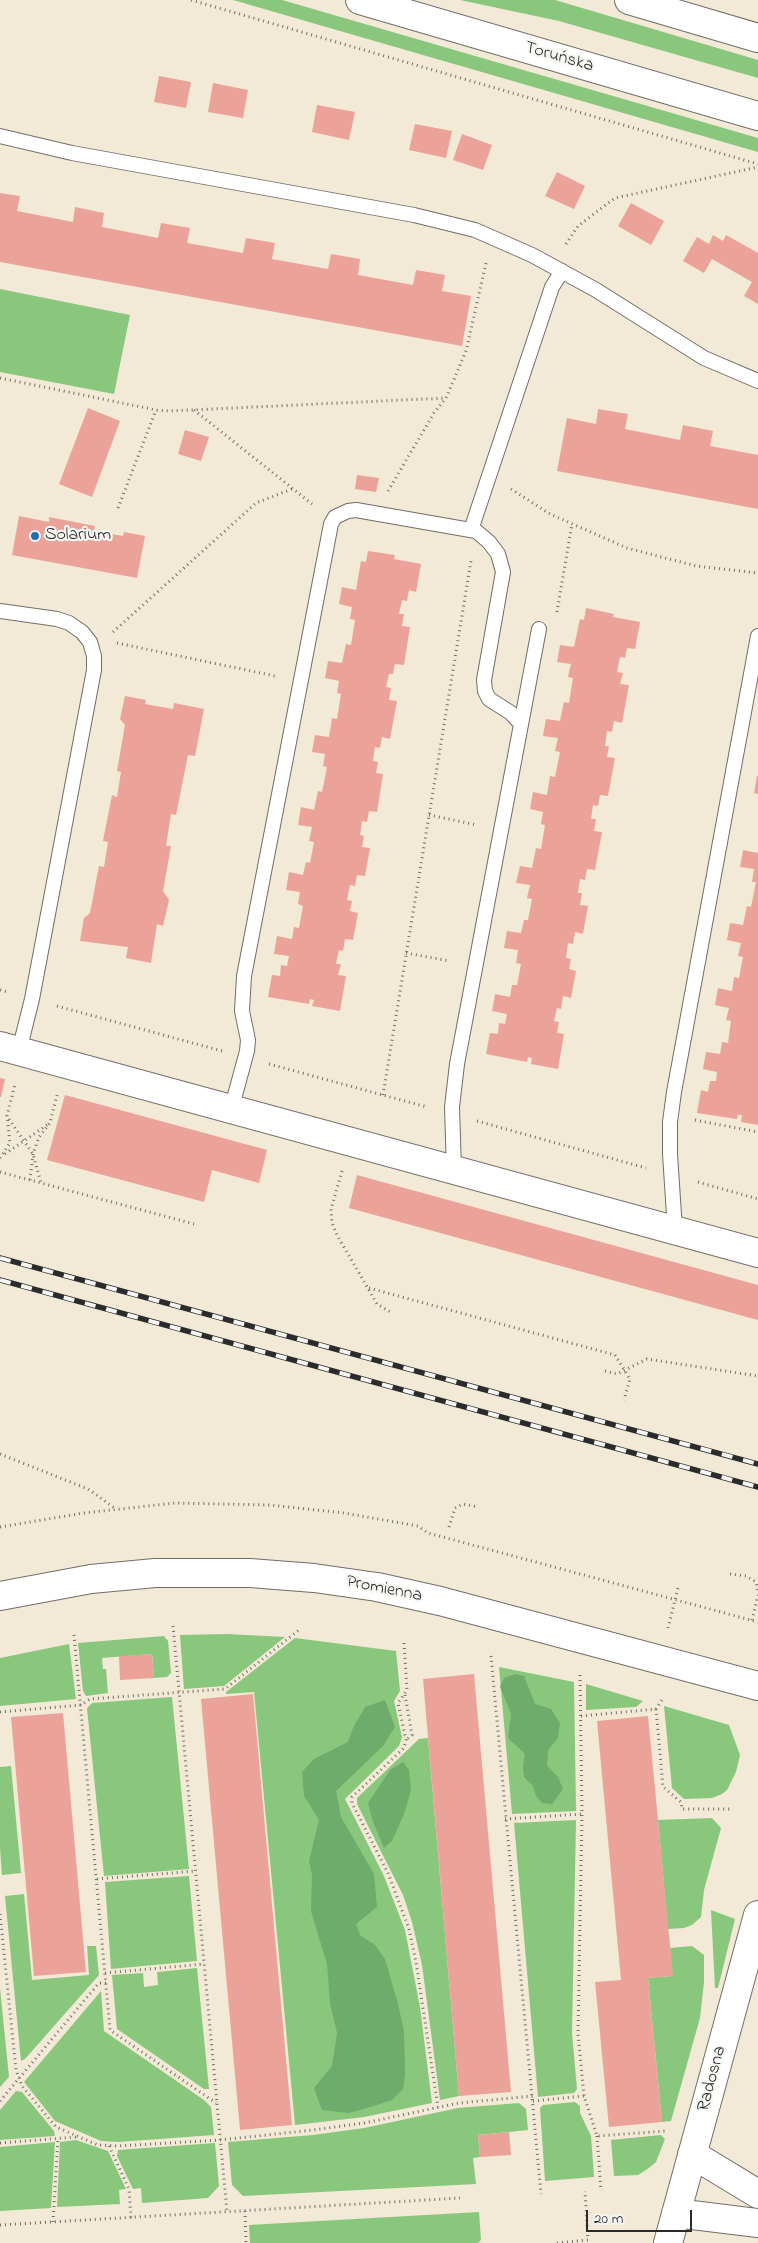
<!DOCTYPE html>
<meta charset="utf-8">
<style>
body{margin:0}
#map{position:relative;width:758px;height:2243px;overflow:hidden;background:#f2e9d6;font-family:"Indie Flower",sans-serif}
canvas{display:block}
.scale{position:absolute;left:586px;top:2210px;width:106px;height:22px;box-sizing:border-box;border:2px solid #2b2b2b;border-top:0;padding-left:6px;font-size:15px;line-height:18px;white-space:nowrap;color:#2b2b2b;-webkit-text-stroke:4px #f6f6f2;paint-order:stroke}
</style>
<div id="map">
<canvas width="758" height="2243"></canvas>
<div class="scale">20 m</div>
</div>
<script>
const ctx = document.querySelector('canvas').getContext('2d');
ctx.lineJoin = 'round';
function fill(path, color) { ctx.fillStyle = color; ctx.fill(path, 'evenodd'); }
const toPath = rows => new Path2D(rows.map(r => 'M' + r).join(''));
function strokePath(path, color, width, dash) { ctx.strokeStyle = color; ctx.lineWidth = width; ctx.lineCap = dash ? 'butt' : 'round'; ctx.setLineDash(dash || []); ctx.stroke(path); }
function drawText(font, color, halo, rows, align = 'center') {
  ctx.font = font + ' "Indie Flower",sans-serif'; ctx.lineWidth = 4.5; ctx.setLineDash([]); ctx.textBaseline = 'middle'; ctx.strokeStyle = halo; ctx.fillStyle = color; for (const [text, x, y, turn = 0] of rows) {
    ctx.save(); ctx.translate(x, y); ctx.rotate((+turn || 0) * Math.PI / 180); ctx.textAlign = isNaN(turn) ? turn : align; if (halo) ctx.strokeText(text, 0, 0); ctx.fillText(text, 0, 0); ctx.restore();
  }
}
const green = toPath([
 [233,0,282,0,758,138,758,152],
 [460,0,555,0,758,60,758,78,559,21],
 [0,289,130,315,114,394,0,372],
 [227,1634,285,1637,224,1686,184,1689,180,1635],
 [164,1636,168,1641,171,1673,167,1677,154,1678,152,1654,102,1658,103,1669,106,1669,108,1693,86,1696,83,1691,78,1643],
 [295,1638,396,1651,400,1691,394,1701,402,1737,399,1746,345,1799,384,1876,405,1930,420,2007,432,2103,364,2117,295,2125,254,1692,226,1694,226,1692],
 [69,1644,76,1699,0,1706,0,1658],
 [499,1667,574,1682,576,1811,512,1814],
 [586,1684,643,1701,636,1707,586,1710],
 [172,1697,189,1869,104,1876,87,1708,92,1703],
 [664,1706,729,1725,740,1755,736,1772,727,1790,722,1794,712,1798,684,1799,672,1788],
 [428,1738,459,2096,440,2100,422,1965,412,1922,403,1895,357,1804,357,1798,419,1739],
 [11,1766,21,1873,2,1875,0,1848,0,1767],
 [712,1818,721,1828,704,1890,701,1917,692,1925,684,1928,668,1929,658,1820],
 [576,1820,572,2033,577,2089,574,2093,538,2097,514,1823],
 [189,1876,197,1961,111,1969,105,1882],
 [24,1894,32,1980,89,1975,87,1946,96,1946,99,1975,25,2059,21,2061,5,1896],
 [711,1910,735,1919,718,1988,715,1988],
 [692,1946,704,1955,704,1982,700,2018,671,2121,662,2122,648,1978,672,1976,670,1948],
 [197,1968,209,2089,204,2089,117,2029,112,1975,143,1973,144,1987,158,1985,157,1972],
 [0,1988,9,2077,0,2087],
 [101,1991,104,2031,204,2100,211,2107,214,2135,118,2142,101,2141,55,2121,24,2082],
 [16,2091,22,2092,54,2131,55,2136,0,2140,0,2110],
 [575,2102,580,2106,580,2113,591,2136,594,2177,545,2181,540,2108,543,2105],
 [519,2103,526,2109,528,2130,478,2135,480,2157,473,2158,476,2184,243,2196,232,2185,228,2142,313,2135,364,2128,458,2108],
 [661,2135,665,2139,656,2162,649,2168,638,2175,614,2176,611,2140],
 [76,2140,108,2151,126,2189,119,2190,120,2204,57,2207,60,2142],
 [55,2142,51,2208,0,2211,0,2147],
 [215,2143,219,2186,208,2198,142,2203,141,2188,133,2189,117,2156,118,2150],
 [479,2212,481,2240,478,2243,250,2243,249,2225]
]);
const forest = toPath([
 [515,1674,524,1676,535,1704,551,1709,560,1723,558,1738,548,1750,547,1766,558,1777,563,1789,552,1804,542,1803,536,1796,533,1786,524,1777,523,1766,525,1754,508,1738,511,1714,500,1687,504,1678],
 [385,1700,395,1727,383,1746,336,1791,341,1817,374,1874,377,1907,356,1924,360,1935,375,1945,385,1959,398,2004,404,2031,405,2074,403,2089,392,2100,377,2105,349,2113,330,2111,322,2110,314,2088,332,2066,337,2033,330,2003,327,1964,311,1911,312,1875,309,1861,319,1820,304,1796,302,1772,314,1759,348,1742,353,1728,365,1707],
 [403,1762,409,1770,411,1790,404,1814,392,1841,384,1848,373,1822,368,1803,390,1770]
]);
const building = toPath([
 [159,76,191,82,186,108,154,102],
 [213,83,248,90,243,118,208,112],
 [317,105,355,112,349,140,312,132],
 [415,124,452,131,446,158,409,150],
 [462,134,492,145,483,170,453,160],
 [557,172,585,186,574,209,545,196],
 [0,193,20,196,17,211,73,222,75,207,104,213,102,227,158,238,161,223,190,228,187,243,243,253,246,238,275,243,272,259,328,269,331,254,360,259,358,275,413,285,416,270,445,275,442,291,471,296,462,346,0,262],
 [631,203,664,221,651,245,618,226],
 [713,235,723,241,726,235,758,253,758,304,744,296,752,282,712,259,704,273,683,261,697,237,709,244],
 [88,408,120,421,92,497,59,484],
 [598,409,628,414,625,429,680,440,683,425,713,431,710,446,758,455,758,509,557,471,567,418,596,424],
 [185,430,209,437,201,461,178,454],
 [357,475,379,478,376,492,355,489],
 [19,516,49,522,49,517,95,526,94,531,123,536,124,532,145,536,137,578,12,555],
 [368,551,395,555,394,559,421,564,416,592,409,590,407,601,402,600,399,614,404,614,402,626,410,627,404,665,395,664,393,674,389,674,386,687,391,688,389,700,397,701,390,739,382,737,380,748,375,747,373,761,378,762,376,773,383,774,377,812,369,811,367,822,362,821,360,835,364,836,362,847,370,848,365,876,357,875,355,886,350,885,347,900,352,901,350,911,358,913,353,940,345,939,343,951,339,950,336,964,341,964,338,975,346,976,340,1011,312,1006,314,1000,310,999,309,1004,268,997,272,975,280,976,281,965,287,966,289,956,274,954,277,936,292,939,294,927,299,928,303,906,298,904,300,892,286,890,289,872,303,875,306,862,310,863,314,842,309,841,312,827,298,825,301,807,314,810,318,791,322,792,327,767,323,766,325,754,312,752,315,735,329,737,332,718,337,719,341,694,337,693,339,681,325,678,328,661,342,663,346,644,351,645,355,620,350,619,352,607,339,604,342,587,356,590,361,561,366,562],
 [586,608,614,614,613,617,640,622,635,649,627,648,625,658,620,657,617,672,623,673,620,684,629,685,622,723,614,721,612,732,607,731,605,746,609,746,607,757,615,758,608,796,600,795,598,806,593,805,591,819,596,819,594,831,602,832,595,870,587,869,585,880,580,879,578,893,582,893,580,905,588,906,583,934,575,932,573,944,568,943,566,958,571,959,569,969,576,971,571,998,563,996,561,1009,557,1008,554,1021,559,1022,557,1033,564,1034,558,1069,531,1064,532,1058,528,1057,527,1062,486,1054,490,1033,498,1034,499,1023,505,1024,507,1014,492,1011,495,994,510,997,512,985,517,985,521,964,516,963,518,950,504,948,507,931,521,933,524,920,528,920,532,899,527,898,530,885,516,883,520,866,532,868,536,848,541,849,545,825,541,824,543,812,530,809,533,792,547,795,550,776,555,777,560,752,555,751,558,738,543,736,546,719,560,721,564,702,569,703,573,678,568,677,571,664,557,662,560,645,574,647,580,619,584,620],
 [125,696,146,700,145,704,173,709,174,703,204,709,195,756,188,755,176,815,171,814,166,846,171,846,163,891,169,900,163,926,157,924,151,963,126,958,128,947,80,941,84,918,90,913,99,866,104,867,108,842,103,841,112,795,117,797,121,772,117,771,125,725,120,719],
 [757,776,758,776,758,794,754,793],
 [743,850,758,853,758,1125,741,1122,742,1115,738,1115,737,1119,697,1113,701,1090,708,1092,710,1081,716,1081,717,1072,703,1069,706,1052,720,1054,722,1042,728,1043,731,1021,726,1020,729,1008,715,1005,718,988,732,991,734,977,739,978,743,957,738,956,741,943,727,940,730,923,743,925,747,906,751,907,756,882,752,882,754,869,740,867],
 [0,1078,5,1079,1,1097,0,1097],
 [65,1095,267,1150,259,1183,212,1170,204,1202,47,1160],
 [357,1175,758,1285,758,1320,349,1208],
 [152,1654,154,1678,120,1680,119,1656],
 [474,1674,511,2092,459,2096,423,1679],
 [253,1694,292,2125,240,2130,201,1699],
 [63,1713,86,1972,34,1976,11,1717],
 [648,1716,673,1976,648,1978,662,2122,609,2127,595,1982,621,1980,597,1721],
 [509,2132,511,2155,480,2157,478,2135]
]);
const path = toPath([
 [191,0,758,164],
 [566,244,578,226,615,198,758,167],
 [0,378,156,410,169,411,446,398],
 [194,410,312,504],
 [511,489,550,514,627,548,696,566,758,573],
 [388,491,434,413,446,398,466,351,486,263],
 [118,508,156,410],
 [557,612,572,524],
 [113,632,256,503,292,489],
 [117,643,275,676],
 [429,815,477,825],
 [406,953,450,961],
 [0,990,8,992],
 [57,1006,222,1051],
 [269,1064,427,1107],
 [383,1095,471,561],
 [9,1119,33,1154,41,1183],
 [695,1120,758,1132],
 [477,1121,646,1168],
 [5,1154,47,1125],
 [0,1158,10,1143,7,1116,15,1084],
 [342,1171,331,1209,332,1223,337,1235,377,1304,392,1313],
 [0,1172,194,1224],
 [30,1180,33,1154,39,1137,50,1123,57,1095],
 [698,1182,758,1199],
 [369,1288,615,1355,630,1379,624,1400],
 [605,1371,617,1374,647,1359,758,1376],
 [0,1454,88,1489,116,1509],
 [0,1527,84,1513,175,1503,270,1505,344,1513,418,1526,428,1533,758,1622],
 [449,1527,455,1508,463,1504,478,1507],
 [730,1574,746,1576,756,1582,758,1592],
 [752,1620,758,1595],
 [173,1626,227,2212],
 [668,1628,678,1588],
 [74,1635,110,2030,216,2103],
 [404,1643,407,1690,398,1703,406,1740,404,1748,352,1797,352,1803,388,1873,409,1929,416,1962,438,2107],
 [491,1656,541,2194],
 [580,1675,582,1814,578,2034,584,2096,597,2136,666,2131],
 [405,1695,412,1735,406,1740],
 [656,1709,663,1787,681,1802,682,1809,732,1809],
 [0,1712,81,1705,90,1699,225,1689,299,1630],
 [581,1716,656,1709,664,1697],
 [505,1819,582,1814],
 [97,1879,195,1871],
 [0,1914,16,2070,22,2086,56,2127,98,2145,118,2146,220,2140,313,2130,364,2123,459,2103,533,2096],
 [105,1973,204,1964],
 [0,2101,99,1983,106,1983],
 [533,2101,584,2096],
 [597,2136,601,2191],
 [0,2143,77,2137],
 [109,2146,129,2189,131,2218],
 [245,2211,246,2243],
 [53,2222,58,2139],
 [0,2225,460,2198],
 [557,2243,588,2240,585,2191]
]);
const service = toPath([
 [0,136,72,153,414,215,475,230,532,255,596,290,704,358,758,381],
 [471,530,552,287,562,271],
 [0,611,57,619,69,623,82,632,90,642,94,656,94,670,32,999,19,1051],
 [231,1110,247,1051,248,1040,242,1011,244,976,331,524,335,517,348,511,356,510,476,531,489,542,498,554,503,572,484,680,485,691,489,699,511,713,521,724],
 [454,1170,452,1107,457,1064,539,629],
 [675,1230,670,1154,670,1122,674,1092,758,636]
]);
const minor = toPath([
 [0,1046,758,1253],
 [692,2154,758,2194],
 [676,2213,758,2223],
 [668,2243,758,1915]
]);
const tertiary = toPath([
 [0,1596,91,1579,155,1573,250,1573,314,1578,377,1587,440,1601,758,1686]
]);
const primary = toPath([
 [360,0,758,116],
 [629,0,758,38]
]);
const rail = toPath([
 [0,1258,758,1464],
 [0,1280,758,1487]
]);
const markers = [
 [35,536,5,"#1f6fb2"]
];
const streetNames = [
 ["Toruńska",559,58,16],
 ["Promienna",384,1590,11],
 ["Radosna",713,2079,-75]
];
const poiNames = [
 ["Solarium",45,536]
];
fill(green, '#89c77d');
fill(forest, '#6eac6c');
fill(building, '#eba399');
strokePath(service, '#716e67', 16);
strokePath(minor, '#716e67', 30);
strokePath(tertiary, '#716e67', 30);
strokePath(primary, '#716e67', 30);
strokePath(path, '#716e67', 3, [1, 4]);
strokePath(service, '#fff', 14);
strokePath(minor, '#fff', 28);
strokePath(tertiary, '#fff', 28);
strokePath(primary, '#fff', 28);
strokePath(rail, '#2b2b2b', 5.5);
strokePath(rail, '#f6f6f2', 4, [11]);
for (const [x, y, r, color] of markers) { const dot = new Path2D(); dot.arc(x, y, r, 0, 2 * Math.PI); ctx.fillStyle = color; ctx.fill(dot); strokePath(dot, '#f6f6f2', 2); }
drawText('18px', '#2b2b2b', '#f6f6f2', streetNames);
drawText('18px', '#2b2b2b', '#f6f6f2', poiNames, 'left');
</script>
